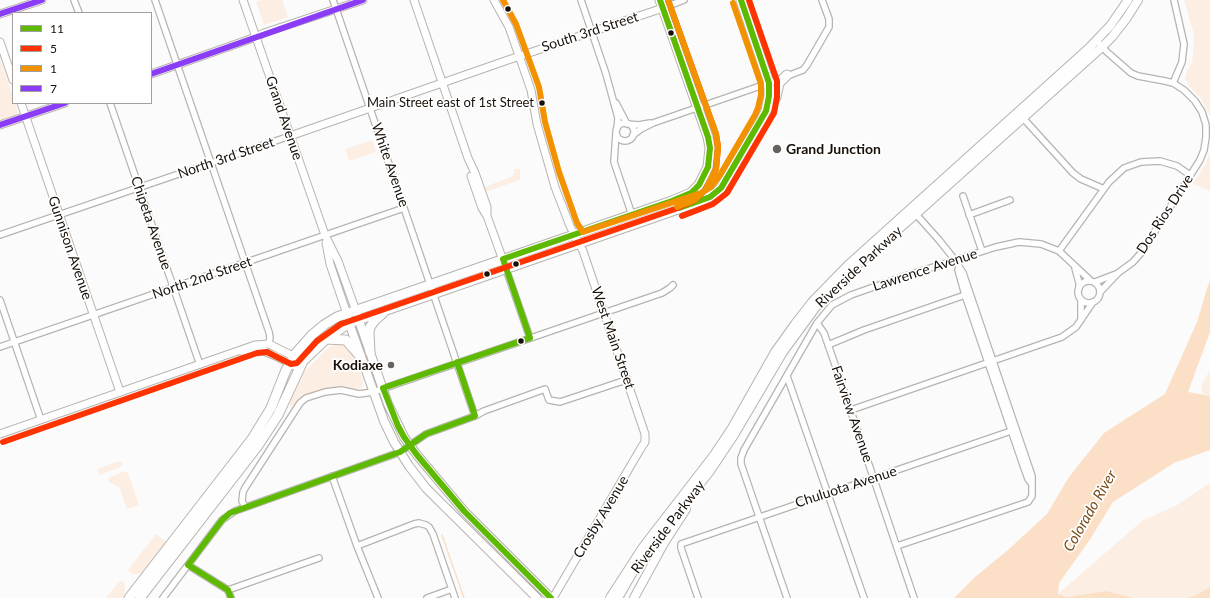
<!DOCTYPE html>
<style>
body{margin:0}
#map{position:relative;width:1210px;height:598px;overflow:hidden;background:#fbfbfb;font-family:Lato,sans-serif}
canvas{display:block}
.legend{position:absolute;left:12px;top:12px;width:140px;height:92px;box-sizing:border-box;background:#fff;border:1px solid #a39f9c;margin:0;padding:5px 7px;list-style:none;font-size:12px;color:#181008}
.legend li{display:flex;align-items:center;gap:8px;height:20px}
.legend b{width:20px;border:1px solid #a39f9c}
</style>
<div id="map">
<canvas width="1210" height="598"></canvas>
<ul class="legend">
<li><b style="height:5px;background:#5eb901"></b>11</li>
<li><b style="height:5px;background:#f30"></b>5</li>
<li><b style="height:5px;background:#f39200"></b>1</li>
<li><b style="height:5px;background:#8b3cf7"></b>7</li>
</ul>
</div>
<script>
const ctx = document.querySelector('canvas').getContext('2d');
ctx.lineJoin = 'round';
function fill(path, color) { ctx.fillStyle = color; ctx.fill(path, 'evenodd'); }
const toPath = rows => new Path2D(rows.map(r => 'M' + r).join(''));
function strokePath(path, color, width, dash) { ctx.strokeStyle = color; ctx.lineWidth = width; ctx.lineCap = dash ? 'butt' : 'round'; ctx.setLineDash(dash || []); ctx.stroke(path); }
function drawText(font, color, halo, rows, align = 'center') {
  ctx.font = font + ' Lato,sans-serif'; ctx.lineWidth = 3.5; ctx.setLineDash([]); ctx.textBaseline = 'middle'; ctx.strokeStyle = halo; ctx.fillStyle = color; for (const [text, x, y, turn = 0] of rows) {
    ctx.save(); ctx.translate(x, y); ctx.rotate((+turn || 0) * Math.PI / 180); ctx.textAlign = isNaN(turn) ? turn : align; if (halo) ctx.strokeText(text, 0, 0); ctx.fillText(text, 0, 0); ctx.restore();
  }
}
const green = toPath([
 [262,0,282,0,288,17,264,25,256,2],
 [746,0,749,0,765,47,762,47],
 [1184,0,1210,0,1210,116,1201,99,1189,86,1185,79,1187,71,1192,63,1194,44,1193,31],
 [0,59,13,97,13,103,15,103,18,113,17,115,0,121],
 [372,140,376,152,349,161,345,149],
 [1210,152,1210,191,1193,184,1205,165],
 [515,169,520,169,520,180,485,192,485,187,513,176],
 [338,343,344,343,354,353,363,381,362,387,357,390,340,387,322,389,304,396,298,401,294,408,289,404,304,372,328,348],
 [1210,370,1210,396,1203,394,1201,390,1202,384],
 [120,461,123,464,121,467,99,475,97,469],
 [122,472,127,472,129,476,139,505,127,509,119,487,109,482,108,478],
 [1210,483,1210,587,1194,596,1186,598,1134,598,1107,591,1066,597,1058,594,1142,521,1177,505],
 [156,534,167,542,144,571,138,574,132,574,128,570],
 [122,581,125,585,125,592,122,598,106,598,118,583]
]);
const water = toPath([
 [1210,279,1210,332,1188,392,1210,396,1210,450,1174,463,1113,502,1089,541,1059,583,1058,594,1066,597,1107,591,1134,598,954,598,975,577,1008,550,1047,514,1069,477,1104,433,1165,394,1197,322],
 [1210,587,1210,598,1186,598,1194,596]
]);
const stream = toPath([
 [442,535,464,598]
]);
const minor = toPath([
 [74,0,79,13],
 [155,0,269,332,270,337,269,344],
 [333,0,475,416],
 [581,0,606,74,618,118,617,129],
 [663,8,684,0],
 [1097,41,1107,52,1131,73,1138,76,1165,81,1173,83,1184,90,1195,101,1202,112,1206,125,1206,137,1204,150,1200,160,1141,253,1133,262,1118,273,1100,292],
 [1173,83,1182,62,1184,44,1174,0],
 [110,103,200,365],
 [616,103,627,124],
 [1023,118,1073,173,1081,179,1104,189],
 '616 132a9 9 0 1 1 18 0a9 9 0 1 1-18 0Z',
 [628,124,639,125,650,123],
 [616,133,614,162,632,215],
 [633,135,641,129,653,123,769,83,803,70,807,65,829,27,829,19,822,0],
 [963,196,982,251],
 [969,215,1010,200],
 [0,235,290,136],
 [1059,251,1109,182,1124,168,1141,162,1160,161,1177,166,1190,175],
 [1075,268,1079,283,1079,289],
 [506,269,530,338],
 [958,270,965,295,1023,465,1028,479,1032,484],
 '1078 292a11 11 0 1 1 22 0a11 11 0 1 1-22 0Z',
 [1095,282,1116,274],
 [0,300,41,420],
 [1081,320,1081,300],
 [817,323,824,333,839,376,914,598],
 [828,345,864,330,965,295],
 [0,347,404,208],
 [787,376,864,598],
 [851,410,1062,337,1076,327,1093,302],
 [332,476,357,546,378,598],
 [245,507,242,501,243,492,245,488,300,403,306,398,325,392,341,390,359,394,373,392,662,293,670,288,673,285],
 [357,546,414,524,419,523,426,525,429,527,433,534,455,598],
 [897,546,1028,502,1032,496,1032,476,963,273,955,260,939,240,914,212],
 [188,565,228,590,231,598],
 [228,590,319,558],
 [163,598,222,520,235,511,392,455,400,452,426,434,475,416,484,411,545,389,549,400,560,402,620,382,628,380],
 [427,598,452,589],
 [698,598,681,548,681,544,1011,431],
 [787,598,741,464,741,458,744,450,817,323,832,305,851,295,902,277,996,247,1019,242,1041,244,1059,251,1091,281]
]);
const tertiary = toPath([
 [414,0,468,158,475,173,487,207,487,216],
 [494,0,509,27,523,67,531,90,537,124,555,187,570,226,583,251,645,434,645,442,641,448,553,598],
 [0,14,42,0],
 [0,42,13,80],
 [151,74,256,37],
 [21,103,120,392],
 [0,125,65,103],
 [290,136,508,60,663,8],
 [471,176,482,208,487,216,504,263]
]);
const secondary = toPath([
 [243,0,325,235,338,261,356,311],
 [256,37,264,33,363,0],
 [326,243,330,264,347,314],
 [241,351,264,351,278,357,300,369],
 [0,434,255,345,269,344,297,358]
]);
const primary = toPath([
 [357,315,388,404,404,437,417,455,464,511,551,598],
 [347,317,384,421,394,442,409,466,426,488,439,501,537,598],
 [610,598,643,547,714,455,732,428,775,352,795,324,812,302,847,266,1089,48,1110,26,1128,0],
 [618,598,633,572,654,542,710,471,734,435,783,352,816,307,855,267,916,214,1102,47,1112,37,1126,19,1138,0],
 [634,598,664,543,686,509]
]);
const trunk = toPath([
 [769,107,776,97,779,83,787,75],
 [326,339,346,340,360,356],
 [370,352,369,333,370,327,375,320,383,313],
 [129,598,252,439,271,408,286,370,296,353,312,335,324,325,337,317,672,201,691,193,699,185,708,167,710,148,708,137,660,0],
 [140,598,257,447,278,415,303,361,326,339,349,323,704,200,716,193,721,188,762,119,766,111,769,96,769,83,741,0]
]);
const bus1 = toPath([
 [679,208,710,197,721,188,766,111,769,96,769,83,741,0],
 [231,598,228,590,188,565,222,520,230,513,400,452,426,434,475,416,457,362],
 [551,598,464,511,417,455,404,437,398,426,383,388,530,338,503,259,672,201,691,193,699,185,708,167,710,148,708,137,660,0]
]);
const bus2 = toPath([
 [682,216,713,204,727,193,774,113,777,97,777,81,749,0],
 [3,442,257,353,267,352,291,364,297,363,317,341,341,324,675,209,695,200,705,190,711,180,716,169,718,147,716,134,668,0]
]);
const bus3 = toPath([
 [503,0,516,24,539,87,545,122,559,172,577,223,583,232,701,193,711,187,720,175,755,115,758,108,761,95,761,84,733,3],
 [668,0,716,134,718,147,716,169,706,189,695,200,677,207]
]);
const bus4 = toPath([
 [0,14,42,0],
 [151,74,363,0],
 [0,125,65,103]
]);
const markers = [
 [508,9,3.5,"#181008"],
 [671,33,3.5,"#181008"],
 [542,103,3.5,"#181008"],
 [777,149,5,"#67625d"],
 [516,264,3.5,"#181008"],
 [487,274,3.5,"#181008"],
 [521,341,3.5,"#181008"],
 [391,365,4,"#67625d"]
];
const busNames = [
 ["Main Street east of 1st Street",534,103]
];
const streetNames = [
 ["South 3rd Street",590,32,-18],
 ["Grand Avenue",284,118,71],
 ["North 3rd Street",226,158,-19],
 ["White Avenue",390,165,71],
 ["Dos Rios Drive",1165,214,-57],
 ["Chipeta Avenue",151,223,71],
 ["Gunnison Avenue",70,248,71],
 ["Riverside Parkway",859,267,-43],
 ["Lawrence Avenue",925,270,-18],
 ["North 2nd Street",202,278,-19],
 ["West Main Street",613,338,71],
 ["Fairview Avenue",852,414,71],
 ["Chuluota Avenue",846,487,-18],
 ["Crosby Avenue",601,517,-59],
 ["Riverside Parkway",668,527,-53]
];
const poiNames = [
 ["Grand Junction",786,149],
 ["Kodiaxe",383,365,"right"]
];
const waterNames = [
 ["Colorado River",1090,511,-60]
];
fill(green, '#fceee3');
fill(water, '#fbdfc6');
strokePath(stream, '#fbdfc6', 1.5);
strokePath(minor, '#b7b3af', 8);
strokePath(tertiary, '#b7b3af', 9);
strokePath(secondary, '#b7b3af', 9);
strokePath(primary, '#b7b3af', 10);
strokePath(trunk, '#b7b3af', 11);
strokePath(minor, '#fefefe', 5.5);
strokePath(tertiary, '#fefefe', 7);
strokePath(secondary, '#fefefe', 7);
strokePath(primary, '#fefefe', 8);
strokePath(trunk, '#fefefe', 9);
strokePath(bus1, '#5eb901', 6);
strokePath(bus2, '#f30', 6);
strokePath(bus3, '#f39200', 6);
strokePath(bus4, '#8b3cf7', 6);
for (const [x, y, r, color] of markers) { const dot = new Path2D(); dot.arc(x, y, r, 0, 2 * Math.PI); ctx.fillStyle = color; ctx.fill(dot); strokePath(dot, '#fff', 1.5); }
drawText('13px', '#181008', '#fff', busNames, 'right');
drawText('14px', '#181008', '#fff', streetNames);
drawText('bold 14px', '#181008', '#fff', poiNames, 'left');
drawText('italic 15px', '#794c19', '#fff', waterNames);
</script>
